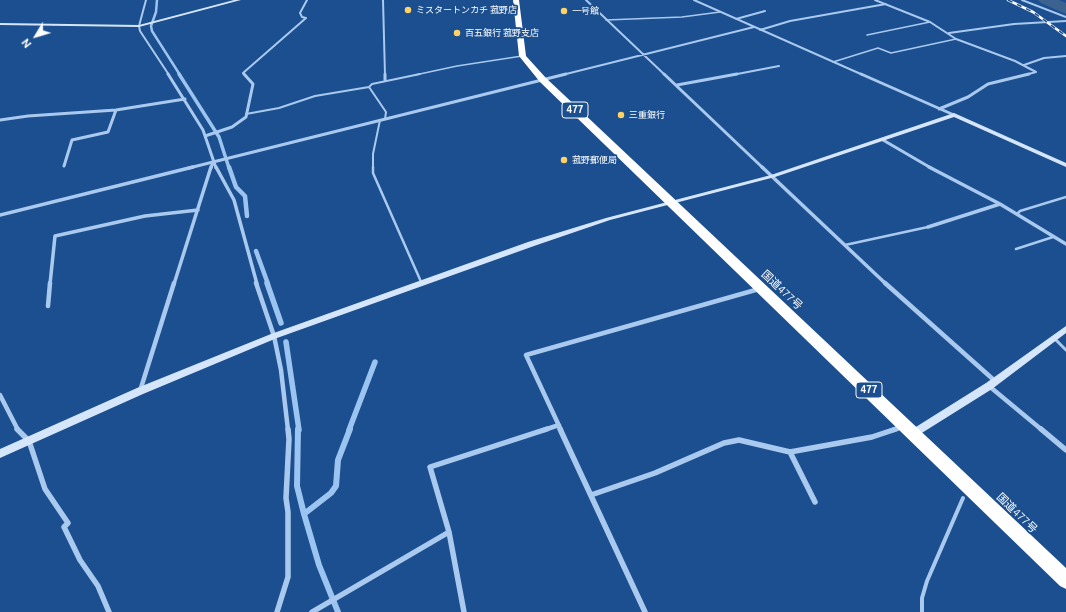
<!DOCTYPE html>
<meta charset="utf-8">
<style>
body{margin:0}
#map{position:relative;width:1066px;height:612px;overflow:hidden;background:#1b4f8f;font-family:Ubuntu,sans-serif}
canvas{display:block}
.north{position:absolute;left:16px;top:16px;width:40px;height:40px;-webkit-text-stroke:3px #1b4f8f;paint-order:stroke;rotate:232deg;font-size:11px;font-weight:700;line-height:16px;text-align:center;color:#fff}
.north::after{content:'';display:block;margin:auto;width:14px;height:18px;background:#fff;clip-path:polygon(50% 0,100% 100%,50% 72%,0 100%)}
</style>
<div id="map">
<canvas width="1066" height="612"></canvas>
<div class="north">N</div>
</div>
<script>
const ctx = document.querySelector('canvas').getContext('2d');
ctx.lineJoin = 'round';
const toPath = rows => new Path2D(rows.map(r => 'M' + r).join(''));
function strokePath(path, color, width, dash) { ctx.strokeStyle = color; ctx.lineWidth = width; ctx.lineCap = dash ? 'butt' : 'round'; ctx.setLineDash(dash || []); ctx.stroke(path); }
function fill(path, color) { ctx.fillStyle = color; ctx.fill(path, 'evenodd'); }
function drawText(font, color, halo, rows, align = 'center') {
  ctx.font = font + ' Ubuntu,"Noto Sans JP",sans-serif'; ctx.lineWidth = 3.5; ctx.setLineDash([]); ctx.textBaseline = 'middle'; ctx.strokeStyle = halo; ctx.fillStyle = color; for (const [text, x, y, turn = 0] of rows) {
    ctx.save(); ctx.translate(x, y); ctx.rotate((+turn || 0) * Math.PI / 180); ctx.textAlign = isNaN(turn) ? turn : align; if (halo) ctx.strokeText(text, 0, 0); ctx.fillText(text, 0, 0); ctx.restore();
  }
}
const streamFar4 = toPath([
 [157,0,156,12,151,26,152,31,180,75]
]);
const streamFar3 = toPath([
 [179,74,219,137,229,168]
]);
const streamFar2 = toPath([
 [229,167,236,187,245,196,247,216],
 [256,251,268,284]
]);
const streamFar1 = toPath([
 [267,283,281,323],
 [286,342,299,430],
 [349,430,375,362]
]);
const stream = toPath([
 [298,429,297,486,304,514],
 [338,612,319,565,304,514,331,493,336,486,338,460,350,429]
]);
const river = toPath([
 [1038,0,1059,0,1066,3,1066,14,1041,3,1038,0]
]);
const laneFar4 = toPath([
 [606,20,682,17,720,12],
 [867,35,930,22],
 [833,62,878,48,891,53,956,39],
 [415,75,457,66,522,56]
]);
const laneFar3 = toPath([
 [246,114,279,108,315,96,369,87],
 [385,119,386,112,369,87,372,84,420,74],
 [373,168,373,154,380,120]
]);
const laneFar2 = toPath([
 [373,167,373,173,422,284],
 [1017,214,1020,211,1066,197],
 [845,245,928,227],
 [1016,249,1053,237]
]);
const laneFar1 = toPath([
 [1055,339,1066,350]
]);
const lane = toPath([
 [922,612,922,598,927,581,963,498]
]);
const streetFar4 = toPath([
 [146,0,139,26,140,31,169,75],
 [383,0,385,75],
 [586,0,665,75],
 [694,0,863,75],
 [875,0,930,22,956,39,1015,61,1036,72,1025,75],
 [1022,0,1066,17],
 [736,19,765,11],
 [760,30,790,21,886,4],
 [949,33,1014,24,1066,21],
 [1024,65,1044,58,1066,56],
 [245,75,243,73,306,18,302,17,300,13,307,0],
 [562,75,754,27],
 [732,75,779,66]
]);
const streetFar3 = toPath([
 [168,74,203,130,216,168],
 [385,74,385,80],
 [664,74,763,168],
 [861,74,954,115],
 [677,85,737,74],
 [939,109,968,97,988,84,1029,74],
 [0,120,28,116,116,110,185,99],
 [205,136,232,127,246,117,253,84,244,74],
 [883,140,931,168],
 [64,166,72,140,108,132,116,110],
 [189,168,566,74],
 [211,168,213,162]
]);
const streetFar2 = toPath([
 [216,167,234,200,257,284],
 [762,167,886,284],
 [929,167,1000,204,1066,244],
 [0,215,193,167],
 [928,227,1000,204],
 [50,284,55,236,145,216,198,210],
 [174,284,211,167]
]);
const streetFar1 = toPath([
 [256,283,274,336,281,370,288,430],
 [885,283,995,381],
 [48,306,50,283],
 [989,386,1042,430],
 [140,391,174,283],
 [0,395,18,430],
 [544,430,559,425],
 [561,430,526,355,759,289],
 [893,430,902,427]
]);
const street = toPath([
 [17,429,29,441,45,489,68,523,64,527,80,560,98,586,109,612],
 [560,429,645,612],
 [1041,429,1066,450],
 [790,452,815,502],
 [591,495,655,473,724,443,739,440,790,452,872,437,896,429],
 [277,612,288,577,288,512,286,498,289,439,288,429],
 [312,612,449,532],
 [464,612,449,532,430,467,547,429]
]);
const secondary = toPath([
 [234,0,241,0,139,27,0,25,0,23,139,25,234,0],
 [954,113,1066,163,1066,167,954,117,775,177,610,220,534,246,277,338,143,394,0,458,0,449,137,388,271,334,528,242,606,218,771,175,954,113],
 [1066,326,1066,333,992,389,917,436,914,437,911,436,909,433,911,430,986,383,1066,326]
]);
const highway = toPath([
 [513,0,519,0,526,56,546,78,1066,568,1066,589,1060,586,540,82,519,56,513,0]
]);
const rail = toPath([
 [1008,0,1033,12,1066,36]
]);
const markers = [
 [408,10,4,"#ffd166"],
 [564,11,4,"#ffd166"],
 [457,33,4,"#ffd166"],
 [621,115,4,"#ffd166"],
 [564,160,4,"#ffd166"]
];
const farPoinames = [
 ["ミスタートンカチ 菰野店",416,10],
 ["一号館",572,11],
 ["百五銀行 菰野支店",465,33],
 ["三重銀行",629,115],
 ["菰野郵便局",572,160]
];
const shields = [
 [575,110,26],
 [869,390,26]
];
const shieldNames = [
 ["477",575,110],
 ["477",869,390]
];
const streetNames = [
 ["国道477号",782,290,43],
 ["国道477号",1017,513,44]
];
strokePath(streamFar4, '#9cc4f0', 2.5);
strokePath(streamFar3, '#9cc4f0', 3.5);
strokePath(streamFar2, '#9cc4f0', 4.5);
strokePath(streamFar1, '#9cc4f0', 5.5);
strokePath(stream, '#9cc4f0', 6);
fill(river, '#3c6290');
strokePath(laneFar4, '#a9c9ee', 1.5);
strokePath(laneFar3, '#a9c9ee', 2);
strokePath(laneFar2, '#a9c9ee', 2.5);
strokePath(laneFar1, '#a9c9ee', 3);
strokePath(lane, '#a9c9ee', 4);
strokePath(streetFar4, '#a9c9ee', 2);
strokePath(streetFar3, '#a9c9ee', 3);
strokePath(streetFar2, '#a9c9ee', 3.5);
strokePath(streetFar1, '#a9c9ee', 4.5);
strokePath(street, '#a9c9ee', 5.5);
fill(secondary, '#d6e6fa');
fill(highway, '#fff');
strokePath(rail, '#fff', 2.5);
strokePath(rail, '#1b4f8f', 1.5, [5]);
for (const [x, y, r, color] of markers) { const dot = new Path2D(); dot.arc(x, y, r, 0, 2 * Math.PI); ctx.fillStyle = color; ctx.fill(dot); strokePath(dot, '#1b4f8f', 1.5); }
drawText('9px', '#fff', '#1b4f8f', farPoinames, 'left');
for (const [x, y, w] of shields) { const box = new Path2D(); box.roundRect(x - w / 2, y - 8, w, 16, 3); ctx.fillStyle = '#1b4f8f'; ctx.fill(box); strokePath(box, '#fff', 1); }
drawText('bold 10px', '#fff', null, shieldNames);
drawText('11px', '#fff', '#1b4f8f', streetNames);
</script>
